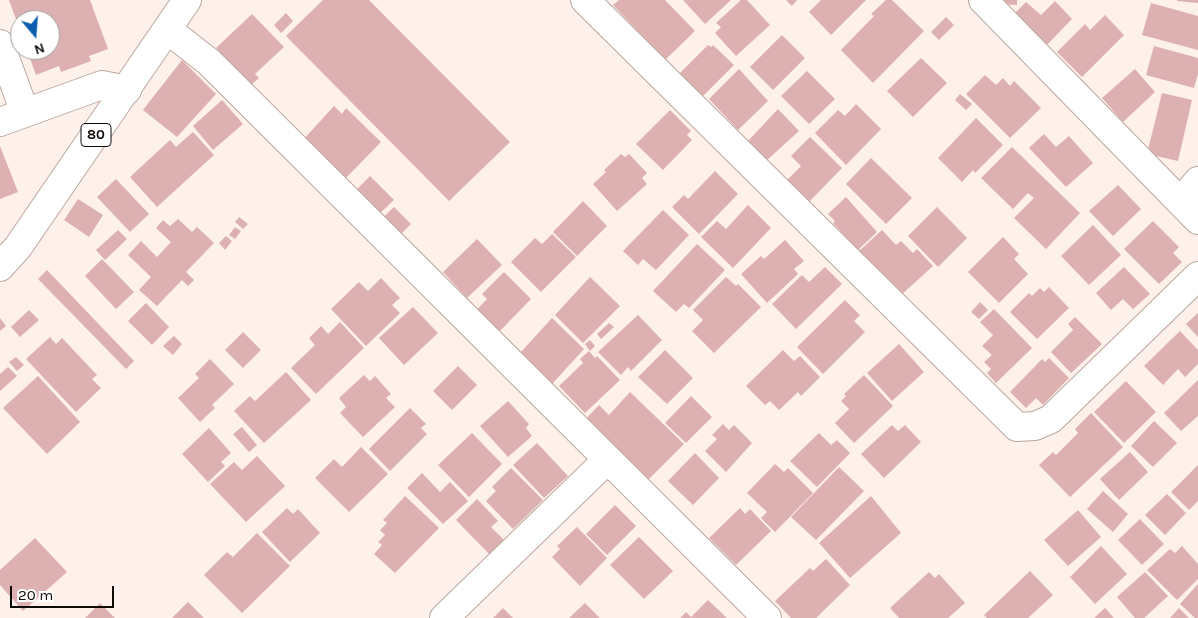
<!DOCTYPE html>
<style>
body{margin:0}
#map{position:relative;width:1198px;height:618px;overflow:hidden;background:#fef0eb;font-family:Karla,sans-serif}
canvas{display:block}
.north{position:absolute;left:10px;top:10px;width:50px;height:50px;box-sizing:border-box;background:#fff;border:1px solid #9f9d9c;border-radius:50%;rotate:162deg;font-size:14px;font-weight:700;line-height:20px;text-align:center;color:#100a07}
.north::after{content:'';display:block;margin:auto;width:18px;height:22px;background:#0c5eac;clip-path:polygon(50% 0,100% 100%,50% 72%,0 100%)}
.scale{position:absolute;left:10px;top:586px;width:104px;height:22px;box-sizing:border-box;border:2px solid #100a07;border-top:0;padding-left:6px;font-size:15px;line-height:18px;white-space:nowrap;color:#100a07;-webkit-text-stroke:4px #fff;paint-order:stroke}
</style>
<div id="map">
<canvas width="1198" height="618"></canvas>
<div class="north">N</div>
<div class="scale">20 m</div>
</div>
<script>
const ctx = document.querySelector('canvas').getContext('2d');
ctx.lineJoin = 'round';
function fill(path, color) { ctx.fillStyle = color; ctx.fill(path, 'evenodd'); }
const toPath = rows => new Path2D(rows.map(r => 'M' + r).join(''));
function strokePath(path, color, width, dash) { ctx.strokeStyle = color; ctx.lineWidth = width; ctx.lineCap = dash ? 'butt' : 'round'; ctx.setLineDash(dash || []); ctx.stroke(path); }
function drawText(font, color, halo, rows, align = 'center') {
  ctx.font = font + ' Karla,sans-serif'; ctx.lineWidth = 4.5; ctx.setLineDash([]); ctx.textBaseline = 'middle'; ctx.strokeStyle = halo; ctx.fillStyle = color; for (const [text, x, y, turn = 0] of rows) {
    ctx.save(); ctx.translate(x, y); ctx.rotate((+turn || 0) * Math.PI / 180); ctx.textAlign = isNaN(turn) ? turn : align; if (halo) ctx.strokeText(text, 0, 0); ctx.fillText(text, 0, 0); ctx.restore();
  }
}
const building = toPath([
 [9,0,90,0,108,49,89,56,91,61,61,72,59,66,36,75,27,50,50,50,50,20,20,20,20,30],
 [323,0,369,0,510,142,449,201,286,36],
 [619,0,665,0,695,31,665,60,613,5],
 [683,0,731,0,705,24],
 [741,0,747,0,770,25,736,56,715,33,721,27,716,23],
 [786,0,797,0,792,6],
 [821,0,866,0,831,35,809,12],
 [886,0,892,0,924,31,873,83,841,50,874,16,871,14],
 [999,0,1017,0,1017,5,999,4],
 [1177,0,1198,0,1198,3,1177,1],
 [1055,1,1072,19,1044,48,1011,17,1026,2,1041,15],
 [1151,3,1198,16,1198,50,1142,35],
 [286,13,293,21,281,33,274,25],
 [252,14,284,47,255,74,259,78,251,85,216,48],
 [1105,15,1124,35,1082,77,1057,52,1085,24,1090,30],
 [946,17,954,25,939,40,931,32],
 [782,35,805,58,773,90,750,67],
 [708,45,711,47,713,45,734,65,701,98,678,75],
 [1154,46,1198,58,1198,74,1194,88,1146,75],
 [921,58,947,83,913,117,887,91],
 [182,60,216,94,177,137,143,110],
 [739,69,768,101,738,130,709,99],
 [1135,69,1155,92,1123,122,1102,98],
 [807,71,835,99,809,124,781,96],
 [985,75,996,85,1003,78,1010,86,1014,81,1041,108,1010,138,966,94],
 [1162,93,1192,100,1178,161,1147,154],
 [960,94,972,104,966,110,955,100],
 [222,100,243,124,213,150,193,126],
 [856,104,881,129,846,165,815,133,838,110,845,116],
 [334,106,342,114,346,108,381,142,343,181,302,141],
 [778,109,799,131,766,161,748,141],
 [670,110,691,131,687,135,692,140,663,170,636,144],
 [976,118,1003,145,975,173,973,170,962,182,938,158],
 [193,132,214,155,157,207,130,177,170,140,176,147],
 [1044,134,1056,147,1069,136,1093,163,1066,187,1029,148],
 [810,137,842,168,806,205,784,183,801,166,791,156],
 [0,146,18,192,0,199],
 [1012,147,1080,213,1046,249,1014,218,1034,198,1028,193,1013,209,981,178],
 [621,154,625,157,629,154,647,173,642,178,647,184,617,211,593,184,606,172,604,170],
 [871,158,912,198,886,224,846,184],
 [715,171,738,194,699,234,672,207,684,195,688,199],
 [370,176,394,200,379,214,356,190],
 [116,179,149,214,130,232,97,197],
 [1118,185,1141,209,1113,236,1089,211],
 [846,197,877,232,858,250,833,223,835,221,828,214],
 [78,199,103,215,89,237,64,220],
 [583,201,607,226,577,256,553,232],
 [748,205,771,228,733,268,701,237,717,221,726,229],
 [394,207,411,224,391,244,374,226],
 [937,207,967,238,938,267,908,236],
 [663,210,689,235,656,270,643,259,638,265,623,251],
 [239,217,248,224,243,229,235,222],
 [178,219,192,232,197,227,214,243,186,272,194,280,188,286,182,280,157,306,139,290,151,277,128,255,141,241,157,257,171,242,156,228,163,220,170,226],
 [1153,221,1179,247,1173,253,1182,262,1159,284,1124,249],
 [1093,225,1121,255,1089,285,1061,256],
 [235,227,241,231,235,239,229,235],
 [118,230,127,239,105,260,96,250],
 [882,230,896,245,901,241,913,253,917,249,933,266,900,296,859,251],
 [552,234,576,257,541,292,511,262,535,238,542,244],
 [226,236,232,241,225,250,219,243],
 [1003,237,1019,254,1014,259,1028,274,999,303,968,272],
 [477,239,502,265,467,298,443,272],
 [785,240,804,261,794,269,798,274,767,303,741,274,761,256,764,259],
 [697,244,725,270,689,308,684,304,676,312,653,291],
 [102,259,134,292,116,309,85,276],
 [825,267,842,284,796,329,772,304,802,275,809,282],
 [1124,267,1150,294,1133,309,1123,299,1111,310,1096,293],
 [47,270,134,361,126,369,38,279],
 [504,272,531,299,499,332,489,322,472,315,487,299,482,294],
 [590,277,620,306,583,343,555,315],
 [726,277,736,286,738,284,761,307,714,353,692,331,703,320,693,310],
 [381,278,400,298,392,305,400,313,366,346,331,309,359,282,368,291],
 [1049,287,1069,308,1037,339,1010,312,1029,293,1032,296,1040,288,1044,292],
 [845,300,860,315,854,321,865,332,823,374,797,347],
 [980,302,988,310,979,319,971,312],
 [146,303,169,327,152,345,128,321],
 [413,307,438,333,404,365,379,338],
 [994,309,1032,348,996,383,987,373,991,369,984,362,992,355,982,346,993,335,980,322],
 [29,310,39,320,20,337,11,327],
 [1198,313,1198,337,1186,324],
 [638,315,662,340,631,371,628,367,621,375,598,352],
 [1075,317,1102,344,1071,373,1051,352,1073,330,1068,324],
 [0,318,6,326,0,331],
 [552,318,584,349,552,384,520,353],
 [340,322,364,348,316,394,291,368,315,345,309,338,321,326,328,334],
 [609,323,614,327,601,339,597,334],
 [1180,331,1198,350,1198,364,1185,377,1178,369,1163,385,1144,366],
 [243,332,261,350,243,368,225,350],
 [174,336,182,344,173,355,163,346],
 [50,337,56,344,62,338,97,375,92,379,101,388,76,412,26,359],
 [590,340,595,346,590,351,585,344],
 [899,344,924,372,892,401,867,373],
 [665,350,693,378,667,404,638,377],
 [783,350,794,361,800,356,820,377,801,396,798,392,779,410,770,401,765,405,746,386],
 [589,351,595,358,597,356,620,380,585,413,559,386,583,363,580,359],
 [16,357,24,365,17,371,9,362],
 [1049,358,1069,378,1043,405,1036,398,1026,408,1010,392,1042,359,1045,362],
 [210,359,234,384,212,405,215,408,200,422,178,398,199,378,195,374],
 [458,366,477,385,452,410,433,391],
 [8,367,17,376,0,391,0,374],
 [286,372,311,400,264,443,234,411,250,396,255,401],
 [364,375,370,381,375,376,391,394,386,398,395,407,363,437,340,413,346,407,339,398],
 [864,375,893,406,854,443,835,423,849,409,841,401,846,396,844,394],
 [38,376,80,422,47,454,3,408],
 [1198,380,1198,416,1181,431,1164,413],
 [1126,381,1156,412,1124,443,1094,412],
 [630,392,684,444,647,481,580,425,599,405,609,415],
 [691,396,712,417,686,443,665,423],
 [508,401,529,424,526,428,532,436,508,457,480,426],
 [410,408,426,424,421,428,427,434,390,471,369,449],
 [1091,413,1123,447,1070,497,1039,465,1053,452,1056,455,1078,433,1075,429],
 [1154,421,1177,443,1153,467,1131,446],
 [723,424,729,430,734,425,752,443,726,472,705,451,717,439,712,435],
 [892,425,898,431,905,425,921,442,884,478,861,454],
 [242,427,257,445,249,452,233,434],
 [209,428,231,453,221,462,225,466,208,482,182,454],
 [472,433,502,464,469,497,438,465],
 [819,433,831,445,837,440,850,453,817,487,790,461],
 [537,443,568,476,544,498,513,465],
 [361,447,388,474,349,512,315,478,334,459,342,467],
 [1130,452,1148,472,1119,500,1100,479],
 [695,453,719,478,693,505,668,481],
 [257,456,285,486,246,522,210,484,234,462,242,470],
 [775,464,784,472,788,468,813,493,775,532,761,518,767,512,747,493],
 [1198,465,1198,501,1189,510,1171,492],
 [839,467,864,491,816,540,791,517],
 [511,468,543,500,513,529,486,501,496,491,492,487],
 [422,473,440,492,450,482,468,501,443,524,407,488],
 [1103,491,1128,514,1113,532,1087,509],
 [1167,494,1186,513,1165,535,1145,515],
 [405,496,439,528,395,573,374,554,382,545,378,542,385,535,380,530,387,523,383,520],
 [871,496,901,533,850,578,819,543],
 [477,499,498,521,491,527,506,542,492,557,456,520],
 [615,505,636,526,607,555,586,534],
 [287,508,293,514,298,509,320,533,290,562,262,532],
 [740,508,745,514,750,509,771,531,736,565,709,538],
 [1078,510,1101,537,1068,566,1044,540],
 [1140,519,1164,544,1142,565,1118,540],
 [577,527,607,558,580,586,552,557,560,549,557,546],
 [257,533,290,566,242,613,204,575,227,552,233,557],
 [639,537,673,571,644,599,610,565],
 [35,538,67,572,23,611,0,585,0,570],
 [1101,546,1127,574,1095,604,1070,577],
 [1182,546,1198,564,1198,579,1177,600,1147,570,1170,549,1175,553],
 [826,559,850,585,816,618,791,618,775,601,810,568,813,571],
 [1030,571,1053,595,1028,618,987,618,984,615],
 [929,572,935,578,939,574,965,603,948,618,899,618,890,608],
 [1145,572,1168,596,1144,618,1135,618,1117,597],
 [1198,584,1198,618,1195,618,1180,604],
 [708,600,727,618,680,618,686,612,691,617],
 [188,602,204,618,172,618],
 [100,603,115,618,85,618],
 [585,603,600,618,569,618],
 [503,608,513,618,493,618],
 [1105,608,1114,618,1094,618],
 [1179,608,1189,618,1170,618]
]);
const minor = toPath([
 [585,0,1017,427,1035,426,1051,419,1198,276],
 [983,0,1198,220],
 [168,30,209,62,767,618],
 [0,44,25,113],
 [0,122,102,85,127,90],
 [1181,201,1198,181],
 [444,618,607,460]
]);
const primary = toPath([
 [0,267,18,247,187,0]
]);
const shields = [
 [96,135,30]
];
const shieldNames = [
 ["80",96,135]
];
fill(building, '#ddb0b2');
strokePath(minor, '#bda89f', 30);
strokePath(primary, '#bda89f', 30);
strokePath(minor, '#fff', 28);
strokePath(primary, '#fff', 28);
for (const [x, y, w] of shields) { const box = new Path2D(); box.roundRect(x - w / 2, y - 11.5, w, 23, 4); ctx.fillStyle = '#fff'; ctx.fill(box); strokePath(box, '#100a07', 1); }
drawText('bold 14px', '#100a07', null, shieldNames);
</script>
